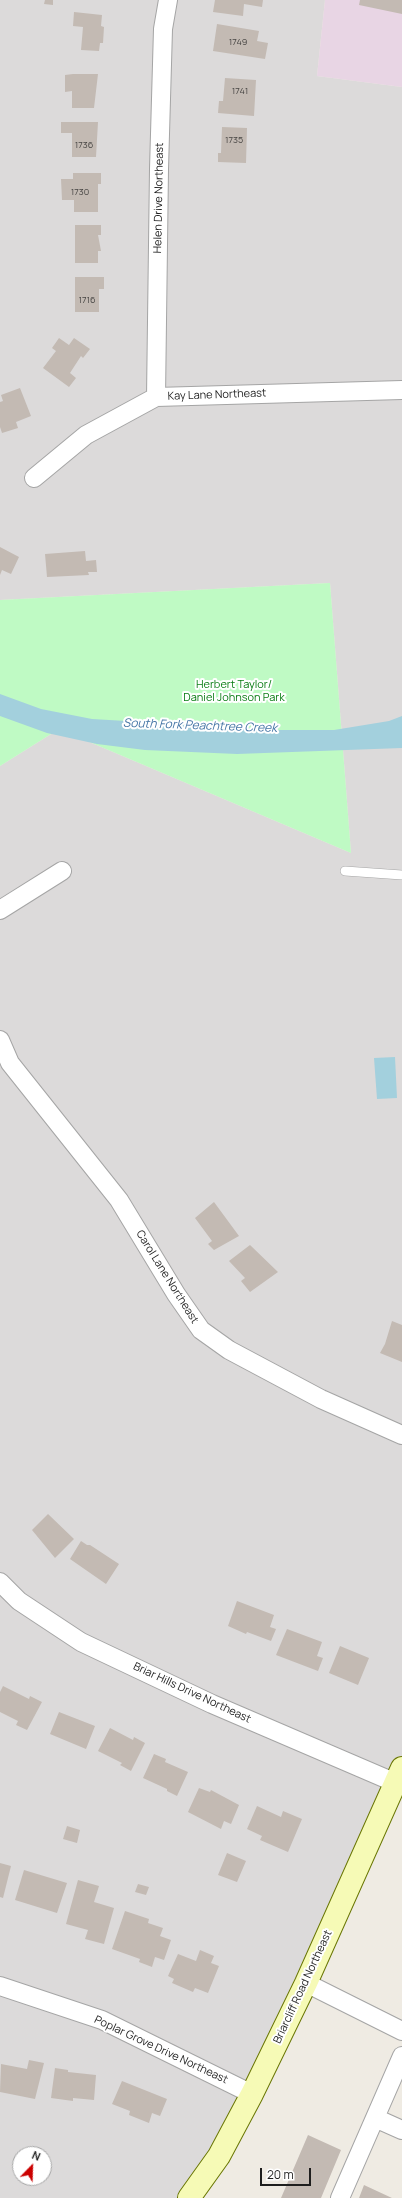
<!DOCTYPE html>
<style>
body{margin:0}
#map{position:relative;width:402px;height:2198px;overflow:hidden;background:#efebe3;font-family:Manrope,sans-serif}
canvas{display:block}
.north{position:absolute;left:12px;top:2146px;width:40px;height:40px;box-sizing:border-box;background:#fff;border:1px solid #a5a5a5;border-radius:50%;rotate:23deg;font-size:11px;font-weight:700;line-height:16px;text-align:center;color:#1e1e1e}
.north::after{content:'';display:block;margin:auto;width:14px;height:18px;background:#cb0100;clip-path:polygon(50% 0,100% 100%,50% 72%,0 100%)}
.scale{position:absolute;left:260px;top:2168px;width:51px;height:18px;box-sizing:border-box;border:2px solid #1e1e1e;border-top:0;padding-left:5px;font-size:12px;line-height:14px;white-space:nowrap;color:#1e1e1e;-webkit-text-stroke:3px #fff;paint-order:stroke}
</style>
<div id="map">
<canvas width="402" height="2198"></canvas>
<div class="north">N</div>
<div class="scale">20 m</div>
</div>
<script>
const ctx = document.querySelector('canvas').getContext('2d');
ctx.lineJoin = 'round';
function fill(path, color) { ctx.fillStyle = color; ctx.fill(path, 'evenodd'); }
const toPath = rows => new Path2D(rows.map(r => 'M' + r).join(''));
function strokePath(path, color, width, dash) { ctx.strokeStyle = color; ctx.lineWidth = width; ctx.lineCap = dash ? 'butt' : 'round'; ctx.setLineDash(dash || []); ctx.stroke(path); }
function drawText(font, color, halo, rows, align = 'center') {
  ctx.font = font + ' Manrope,sans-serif'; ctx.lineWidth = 4; ctx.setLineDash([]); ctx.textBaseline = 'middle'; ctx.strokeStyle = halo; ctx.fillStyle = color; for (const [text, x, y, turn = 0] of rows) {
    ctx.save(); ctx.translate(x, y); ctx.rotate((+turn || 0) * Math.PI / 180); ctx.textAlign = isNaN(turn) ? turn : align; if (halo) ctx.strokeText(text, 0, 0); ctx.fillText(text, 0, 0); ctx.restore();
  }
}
const residential = toPath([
 [0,0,325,0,317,76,402,87,402,1756,194,2198,0,2198,0,766,59,729,351,853,330,583,0,600],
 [20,2154,44,2154,44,2178,20,2178]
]);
const industrial = toPath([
 [325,0,402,0,402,87,317,76]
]);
const park = toPath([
 [330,583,351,853,59,729,0,766,0,600]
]);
const water = toPath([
 [0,694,41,709,92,719,280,730,334,730,389,721,402,716,402,748,237,754,145,750,97,744,47,733,0,716],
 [395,1057,397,1098,377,1099,374,1058]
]);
const building = toPath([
 [45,0,53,0,53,5,44,4],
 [215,0,263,0,262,7,244,4,243,16,213,12],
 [360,0,402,0,402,14,359,5],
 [74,12,102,15,101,26,104,27,103,43,100,43,99,51,81,50,83,27,73,26],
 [217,24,259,31,257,41,268,43,265,59,213,51],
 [73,74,98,74,94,108,72,108,72,91,65,92,65,75],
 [225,78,256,80,254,116,218,113,219,101,223,101],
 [61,122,98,122,96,157,72,157,72,133,61,133],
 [222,127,247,128,246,163,218,162,218,153,221,153],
 [73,173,101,173,101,184,98,184,98,212,74,212,74,200,62,200,61,179,73,179],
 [75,225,101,225,101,235,98,235,101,251,98,251,98,263,75,263],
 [75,277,104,277,104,289,99,289,99,312,75,312],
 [59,338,69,345,74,338,90,349,83,358,81,356,70,373,76,378,69,387,43,368,56,351,52,348],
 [20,388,31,416,16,422,18,428,2,433,0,427,0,402,3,401,1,395],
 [0,547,19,557,11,574,2,570,0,575],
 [85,551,86,561,96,560,97,572,88,572,89,575,47,577,45,554],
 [214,1202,239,1236,214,1250,208,1244,212,1241,195,1218],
 [250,1245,278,1272,250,1292,241,1281,245,1278,229,1261],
 [392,1321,402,1325,402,1362,380,1353,385,1344],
 [48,1514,74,1539,55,1558,32,1530],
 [81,1541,87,1545,90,1545,119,1564,106,1584,70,1559],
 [237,1601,274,1615,270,1627,276,1629,271,1641,247,1632,246,1634,228,1626],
 [287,1629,322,1642,317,1656,323,1658,318,1671,276,1655],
 [340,1646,369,1658,358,1685,329,1673],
 [3,1686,29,1699,30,1696,42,1702,27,1730,16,1725,18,1721,0,1712,0,1692],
 [59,1712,95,1726,86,1749,50,1734],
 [110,1728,133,1740,134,1737,145,1743,131,1771,120,1765,122,1763,98,1751],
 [154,1754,166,1759,165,1762,188,1772,177,1796,167,1791,167,1789,143,1778],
 [199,1788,210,1792,211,1790,239,1805,231,1824,224,1821,221,1829,188,1812],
 [257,1806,281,1817,283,1811,302,1819,288,1852,260,1840,262,1836,247,1829],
 [67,1826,80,1830,77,1843,63,1839],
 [227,1853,246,1861,237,1882,218,1875],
 [0,1863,11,1866,3,1898,0,1897],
 [24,1870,67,1883,57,1913,15,1900],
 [78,1880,99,1886,94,1902,114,1908,104,1944,85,1939,88,1930,66,1924],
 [138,1884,149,1887,146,1895,135,1892],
 [125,1911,149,1919,148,1923,163,1928,160,1936,171,1940,164,1960,155,1957,152,1967,139,1962,140,1959,112,1949],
 [200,1950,214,1956,211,1963,219,1966,208,1993,195,1988,193,1992,172,1983,174,1979,168,1976,178,1954,196,1961],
 [29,2060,44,2063,35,2099,0,2092,1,2064,27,2069],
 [55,2068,68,2070,68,2072,96,2075,94,2100,73,2098,73,2101,51,2098],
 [122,2081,167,2099,160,2116,152,2113,149,2123,129,2115,130,2111,112,2104],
 [308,2135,341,2150,321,2198,281,2198],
 [364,2185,392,2198,359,2198]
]);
const lane = toPath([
 [345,871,402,875]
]);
const street = toPath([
 [156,397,159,169,163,29,168,0],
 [34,478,86,435,156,397,402,390],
 [0,910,62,871],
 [0,1040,10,1063,119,1200,176,1294,201,1330,229,1350,321,1399,402,1435],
 [0,1582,19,1601,81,1642,212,1704,396,1783],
 [306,1983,402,2031],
 [0,1986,102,2020,252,2094],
 [375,2118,402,2130],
 [340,2198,402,2056]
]);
const secondary = toPath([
 [189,2198,219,2156,252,2094,306,1983,402,1768]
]);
const numberNames = [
 ["1749",238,42],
 ["1741",240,91],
 ["1735",234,140],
 ["1736",84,145],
 ["1730",80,192],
 ["1716",87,300]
];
const streetNames = [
 ["Helen Drive Northeast",159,198,-89],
 ["Kay Lane Northeast",217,395,-2],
 ["Carol Lane Northeast",167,1277,58],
 ["Briar Hills Drive Northeast",192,1693,25],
 ["Briarcliff Road Northeast",303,1987,-65],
 ["Poplar Grove Drive Northeast",161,2050,25]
];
const parkNames = [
 ["Herbert Taylor/",234,685],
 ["Daniel Johnson Park",234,698]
];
const waterNames = [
 ["South Fork Peachtree Creek",200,726,2]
];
fill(residential, '#dcdada');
fill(industrial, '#e8d5e4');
fill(park, '#bffac4');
fill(water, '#a3d0dd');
fill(building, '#c3bab3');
strokePath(lane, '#a5a5a5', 10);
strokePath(street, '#a5a5a5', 20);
strokePath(secondary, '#697603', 24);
strokePath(lane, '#fff', 9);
strokePath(street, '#fff', 18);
strokePath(secondary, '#f6fab6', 22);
drawText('9px', '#474543', null, numberNames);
drawText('11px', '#1e1e1e', '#fff', streetNames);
drawText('11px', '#0a7d14', '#fff', parkNames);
drawText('italic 12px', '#4676a6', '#fff', waterNames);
</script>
